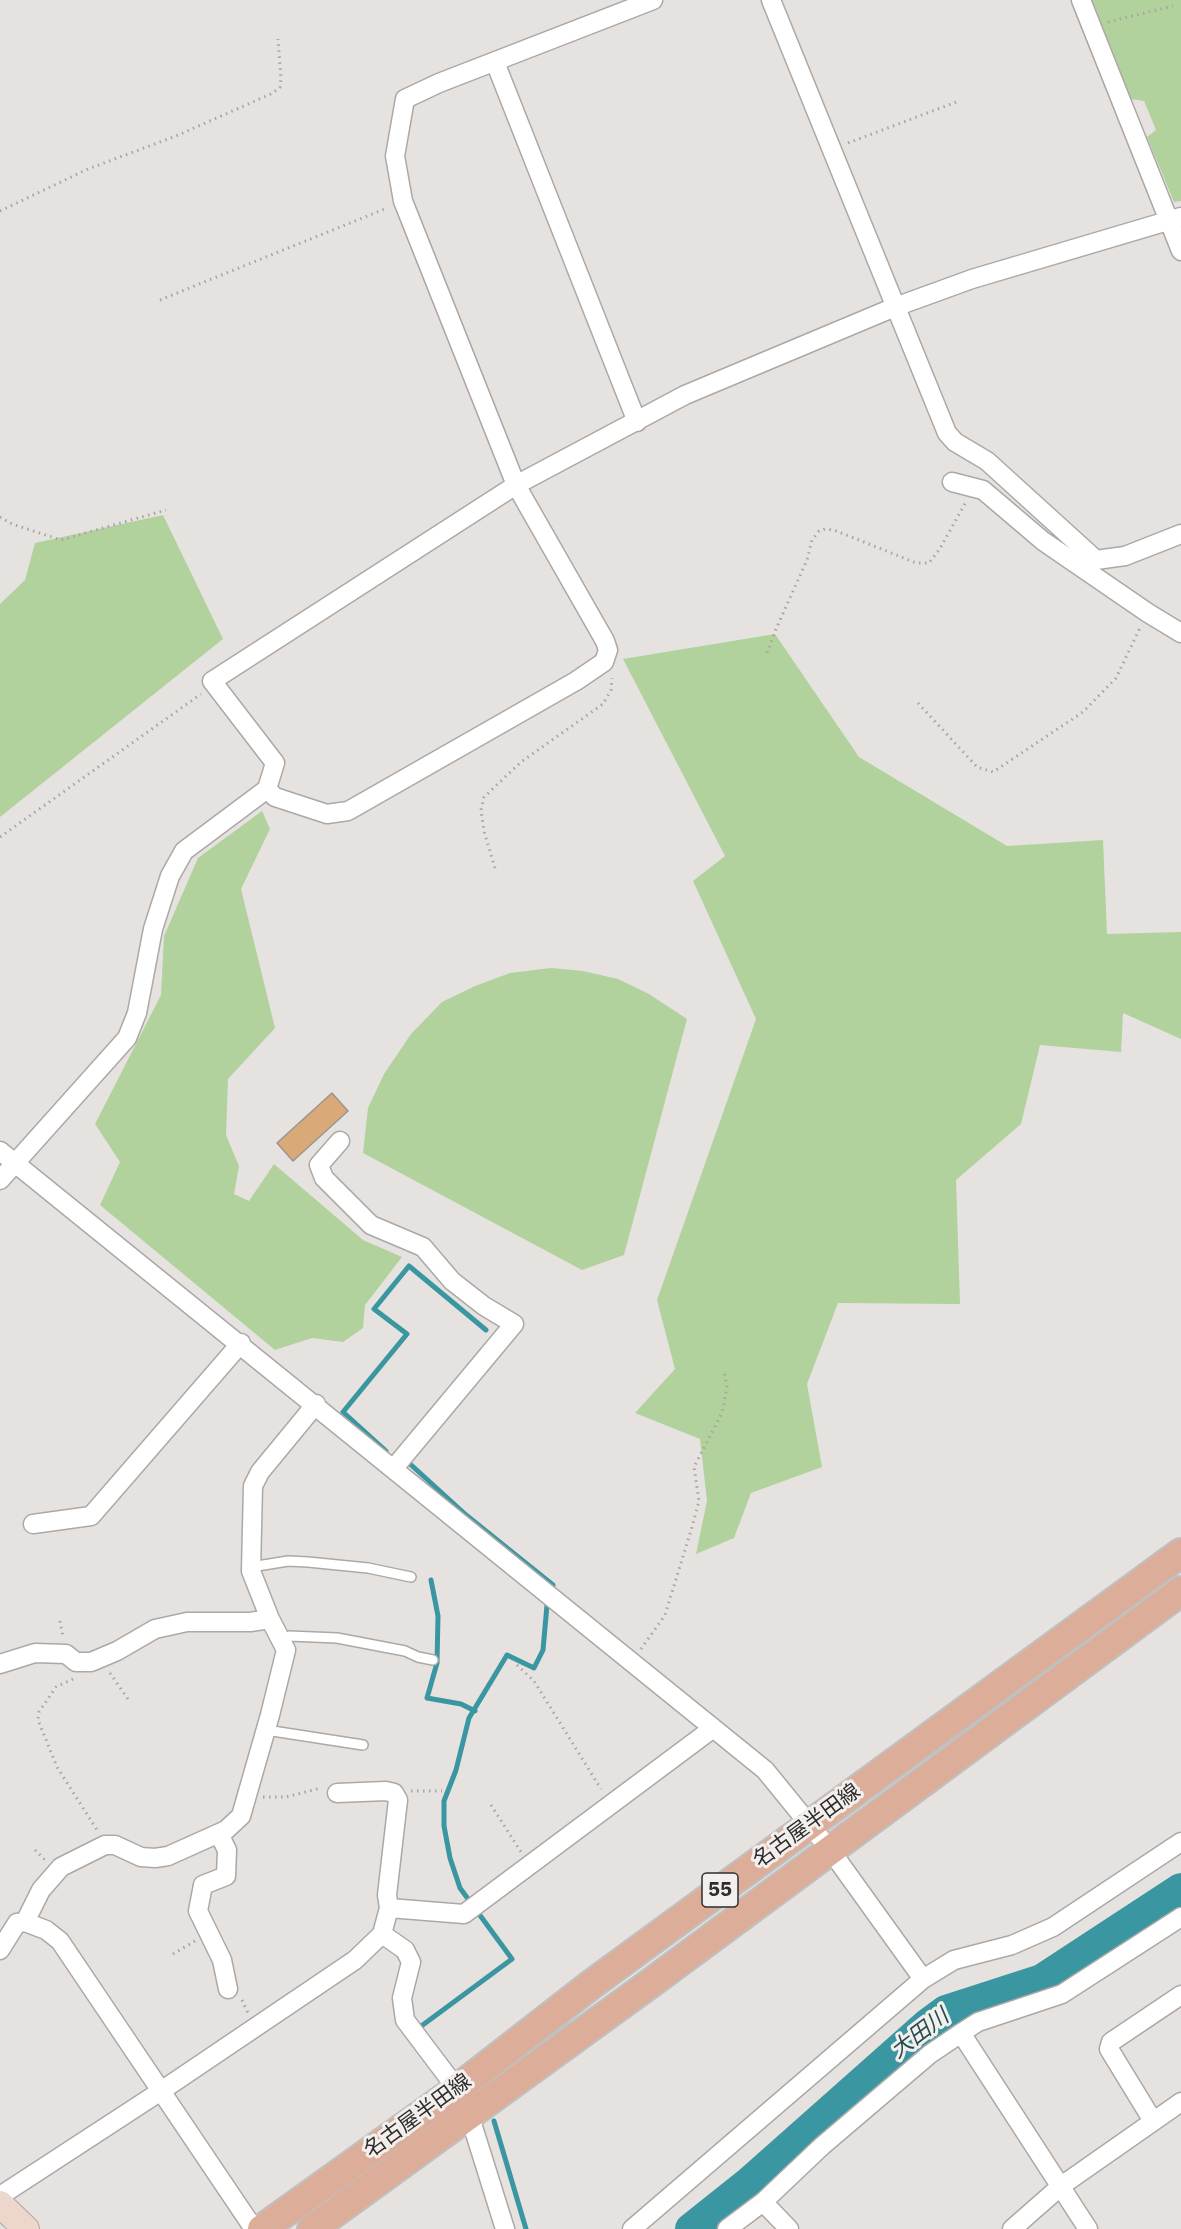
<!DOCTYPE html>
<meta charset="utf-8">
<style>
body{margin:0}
canvas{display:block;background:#e6e2e0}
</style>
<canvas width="1181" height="2229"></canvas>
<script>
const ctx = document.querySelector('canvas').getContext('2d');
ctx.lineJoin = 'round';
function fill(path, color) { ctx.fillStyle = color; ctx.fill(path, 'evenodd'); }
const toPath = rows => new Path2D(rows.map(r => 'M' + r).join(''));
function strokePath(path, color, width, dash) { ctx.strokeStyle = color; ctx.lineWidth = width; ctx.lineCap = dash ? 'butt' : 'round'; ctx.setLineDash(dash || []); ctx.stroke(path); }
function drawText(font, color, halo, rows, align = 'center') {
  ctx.font = font + ' "IBM Plex Sans","Noto Sans JP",sans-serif'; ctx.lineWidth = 6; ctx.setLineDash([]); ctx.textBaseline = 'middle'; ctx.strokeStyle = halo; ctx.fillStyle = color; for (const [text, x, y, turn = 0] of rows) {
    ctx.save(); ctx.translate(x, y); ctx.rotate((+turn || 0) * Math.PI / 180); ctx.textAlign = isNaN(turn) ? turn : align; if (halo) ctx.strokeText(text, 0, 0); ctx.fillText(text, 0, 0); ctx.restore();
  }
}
const green = toPath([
 [1092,0,1181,0,1181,201,1174,202,1147,137,1156,130,1144,101,1130,99],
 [163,515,223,639,0,817,0,604,25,580,35,543],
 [775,634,859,757,1007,846,1103,840,1107,934,1181,932,1181,1039,1123,1013,1121,1052,1040,1045,1021,1124,956,1180,960,1304,838,1303,807,1384,822,1467,751,1493,734,1538,696,1554,707,1501,700,1439,635,1413,675,1369,657,1300,756,1019,693,881,725,856,623,659],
 [262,811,270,829,241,889,275,1028,228,1079,226,1135,239,1166,234,1194,249,1201,274,1164,363,1240,402,1257,365,1305,363,1328,343,1342,312,1338,275,1350,100,1205,120,1162,95,1124,161,995,164,936,198,858],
 [551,968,583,971,618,979,649,994,687,1019,624,1255,582,1270,363,1153,368,1108,384,1074,411,1034,442,1002,475,986,510,973]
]);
const stream = toPath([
 [386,1451,343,1412,407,1334,374,1309,409,1266,486,1330],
 [409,1463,466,1515,553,1585,547,1605,543,1650,534,1668,507,1655,469,1718,456,1770,444,1801,444,1826,450,1858,460,1888,512,1959,420,2027],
 [431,1580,438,1616,437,1663,427,1698,461,1704,475,1711],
 [494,2121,526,2229]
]);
const river = toPath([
 [691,2229,750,2182,927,2025,946,2011,1042,1980,1181,1889]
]);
const building = toPath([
 [332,1093,348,1111,293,1161,277,1143,332,1093]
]);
const path = toPath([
 [1108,22,1173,6],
 [848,143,959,101],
 [0,211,88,169,176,136,273,93,280,87,281,78,278,39],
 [160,300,387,208],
 [0,517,12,524,61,540,166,510],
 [767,653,776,629,807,560,812,540,819,531,825,529,834,530,916,563,929,563,939,550,966,502],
 [918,703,977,767,993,772,1083,712,1116,678,1140,628],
 [0,837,201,694],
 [495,868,484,831,481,810,484,797,521,762,603,704,611,690,612,678],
 [60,1621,63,1637],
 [641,1649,665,1615,692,1527,699,1501,694,1467,722,1413,727,1387,724,1372],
 [517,1665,534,1681,601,1789],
 [110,1673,130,1702],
 [73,1679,56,1687,39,1712,38,1720,57,1767,97,1830],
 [411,1791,442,1791],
 [263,1797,286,1797,321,1788],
 [491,1805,521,1852],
 [35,1850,45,1860],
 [173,1954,195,1941],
 [242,2000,248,2013]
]);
const lane = toPath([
 [251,1567,288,1561,308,1562,368,1568,411,1577],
 [281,1640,289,1636,337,1638,405,1651,418,1657,433,1660],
 [266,1730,363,1745]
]);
const street = toPath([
 [771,0,947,433,955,442,987,461,1096,560,1125,556,1181,534],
 [1081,0,1181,251],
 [495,62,637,422],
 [952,482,983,490,1043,541,1148,613,1181,633],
 [267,789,275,797,327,814,348,811,576,681,604,662,608,650,605,641,516,485,403,201,395,156,405,99,439,83,653,0],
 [340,1141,319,1165,324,1178,371,1225,423,1247,452,1281,484,1306,514,1324,394,1468],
 [0,1151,765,1770,831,1851,923,1979],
 [0,1180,127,1038,137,1013,153,929,170,876,184,851,267,789,275,763,212,681,516,485,685,395,895,307,972,279,1181,217],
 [33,1524,91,1516,241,1343],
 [270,1619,251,1571,253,1486,260,1472,316,1404],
 [0,1664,35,1653,66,1654,76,1662,91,1662,117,1651,155,1629,187,1622,250,1622,270,1619,286,1650,270,1715,241,1816,226,1830,168,1856,155,1858,141,1857,115,1845,105,1845,61,1867,41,1890,25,1922],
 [337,1793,386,1791,394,1793,398,1800,387,1895,389,1908],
 [219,1834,227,1850,226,1876,203,1885,198,1911,222,1960,228,1989],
 [0,1950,17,1923,25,1922,46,1930,60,1941,254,2229],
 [961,2033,1088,2229],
 [457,2089,405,2020,402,1998,411,1962,405,1950,382,1934,389,1908,464,1914,712,1729],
 [469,2114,505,2229],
 [1153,2121,1109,2049,1111,2042,1181,1995],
 [0,2196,161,2091,355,1960,382,1934],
 [763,2202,789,2229],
 [632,2229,923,1979,954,1960,1012,1945,1053,1927,1181,1842],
 [727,2229,763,2202,822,2146,930,2054,961,2033,978,2022,1062,1994,1181,1917],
 [1012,2229,1061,2186,1181,2102]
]);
const secondary = toPath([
 [0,2204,26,2229]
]);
const primary = toPath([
 [262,2229,457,2089,592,1984,1181,1553],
 [312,2229,648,1985,1181,1591]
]);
const shields = [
 [720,1890,36]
];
const shieldNames = [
 ["55",720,1890]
];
const streetNames = [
 ["名古屋半田線",807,1826,-36],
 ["名古屋半田線",418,2116,-36]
];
const waterNames = [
 ["大田川",920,2034,-37]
];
fill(green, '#b1d29d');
strokePath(stream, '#3a96a0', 5);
strokePath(river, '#3a96a0', 32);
fill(building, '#d9a978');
strokePath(building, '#989593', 1.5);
strokePath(lane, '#aca8a6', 12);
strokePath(street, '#aca8a6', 21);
strokePath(secondary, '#aca8a6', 28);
strokePath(primary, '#c1c0c0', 32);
strokePath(path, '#a7a4a3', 3, [1.5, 4.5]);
strokePath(lane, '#fff', 9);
strokePath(street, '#fff', 18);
strokePath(secondary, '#edd6cb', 26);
strokePath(primary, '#dcad98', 28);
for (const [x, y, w] of shields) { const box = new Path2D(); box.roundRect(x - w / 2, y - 17, w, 34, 4.5); ctx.fillStyle = '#f3efed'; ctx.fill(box); strokePath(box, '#2f2d2c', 1.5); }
drawText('bold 20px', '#2f2d2c', null, shieldNames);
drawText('21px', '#2f2d2c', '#f3efed', streetNames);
drawText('italic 22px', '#234c50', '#f3efed', waterNames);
</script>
